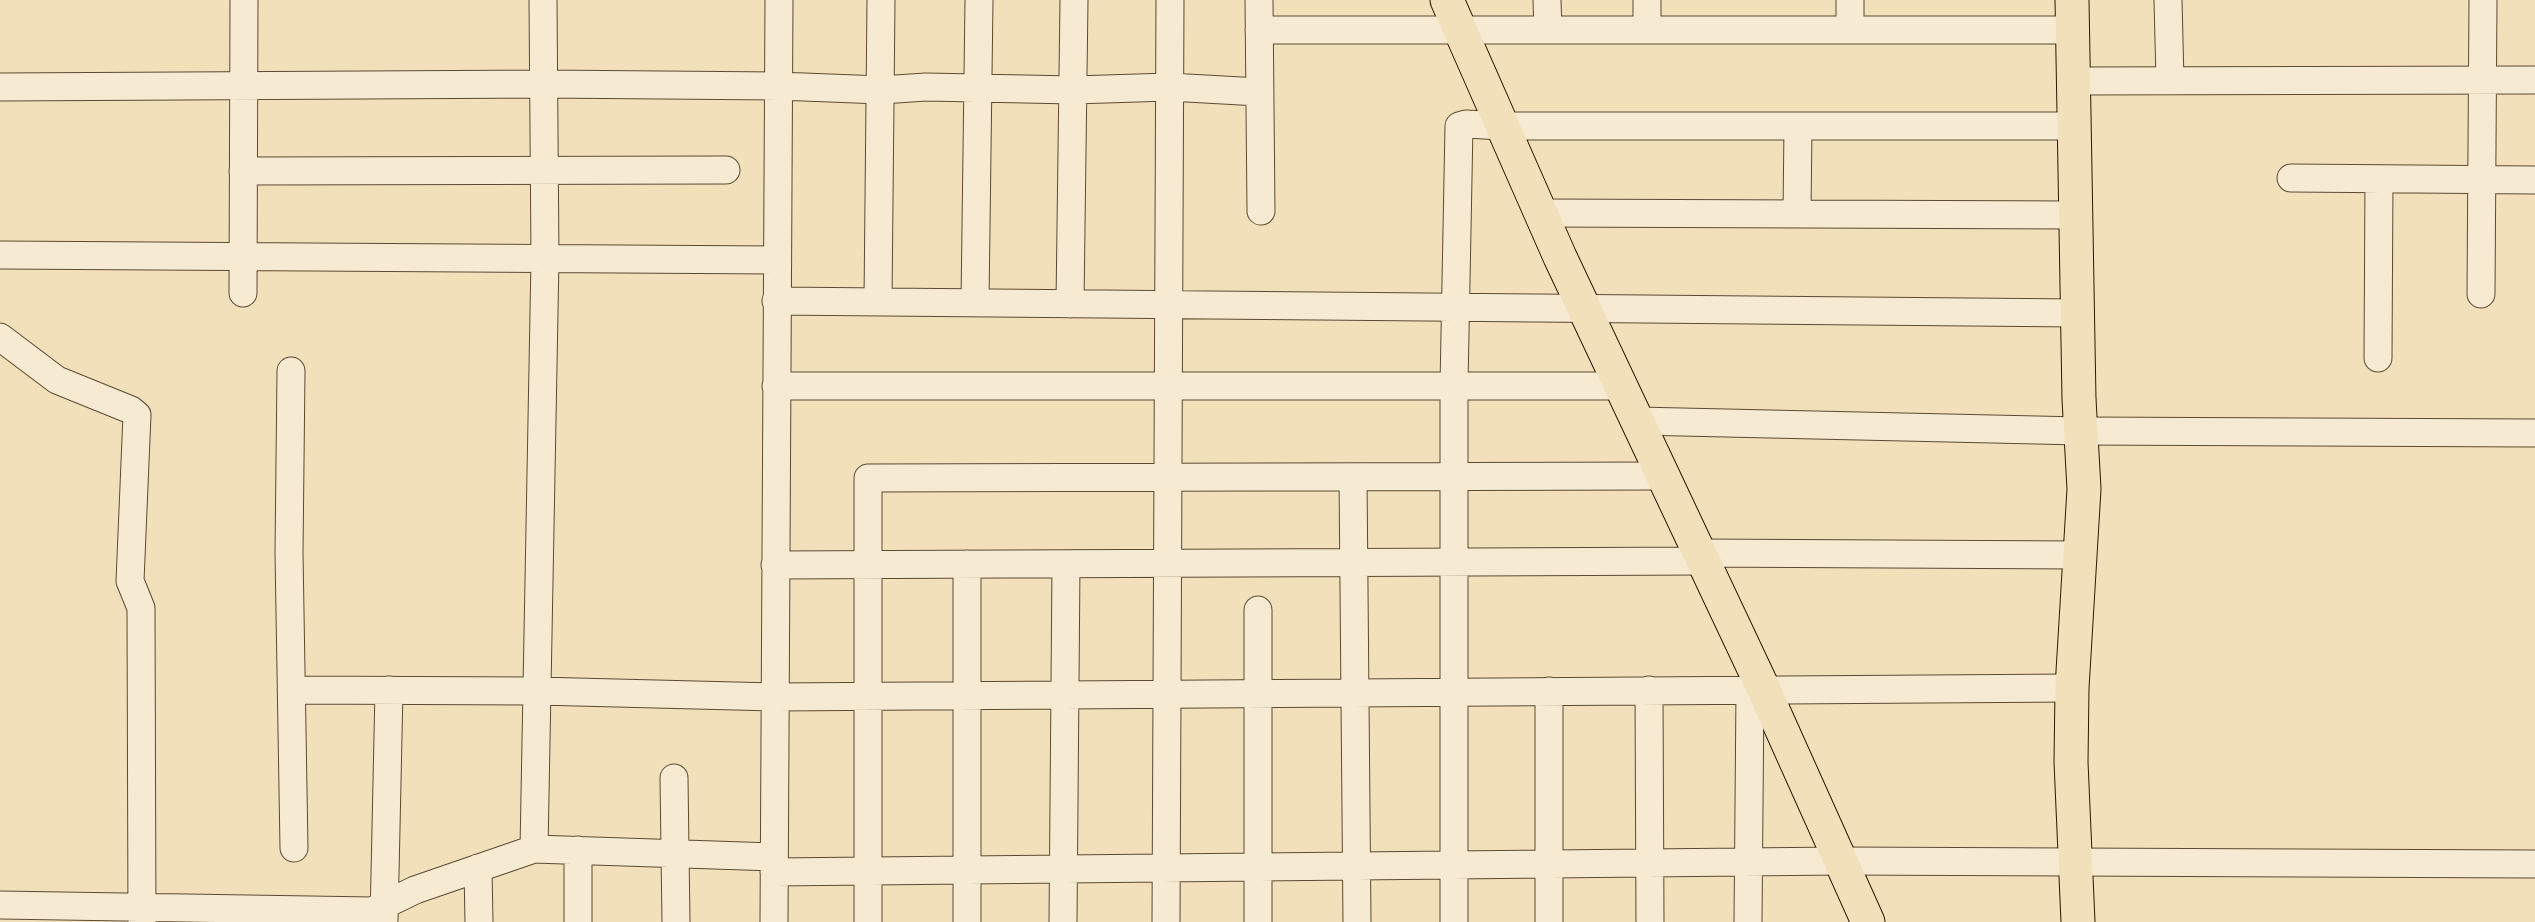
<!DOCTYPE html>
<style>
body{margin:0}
canvas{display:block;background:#f1e0ba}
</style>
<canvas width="2535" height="922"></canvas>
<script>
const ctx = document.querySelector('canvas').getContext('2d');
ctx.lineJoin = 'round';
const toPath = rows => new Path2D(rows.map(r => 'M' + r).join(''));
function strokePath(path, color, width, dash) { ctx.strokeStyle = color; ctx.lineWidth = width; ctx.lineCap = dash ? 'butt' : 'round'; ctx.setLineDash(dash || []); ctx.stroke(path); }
const minor = toPath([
 [1259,0,1261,211],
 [1547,0,1548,30],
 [1647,0,1647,30],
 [2168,0,2170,81],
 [1259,30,2073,30],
 [1850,30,1850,0],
 [2073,81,2535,80],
 [0,87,545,84,778,86,881,90,926,87,1074,90,1169,87,1259,92],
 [243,171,726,170],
 [2291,178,2535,180],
 [1541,213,2076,215],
 [1797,214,1798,126],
 [0,255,776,260],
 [243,293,244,0],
 [2481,294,2483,0],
 [776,301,2078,313],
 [878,302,881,0],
 [975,303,979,0],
 [1070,304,1074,0],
 [0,337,57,380,131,410,137,415,130,581,141,608,142,922],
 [2378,358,2379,179],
 [291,371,289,553,294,848],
 [776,386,1621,386],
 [1637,421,2081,431,2535,433],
 [1353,477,1357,922],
 [1699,553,2079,555],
 [775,565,1703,561],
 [292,690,537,691,775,697,2072,688],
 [1649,690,1650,922],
 [674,778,676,922],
 [534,849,545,259,543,0],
 [578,850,578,922],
 [478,868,479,922],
 [774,872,1840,861,2535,864],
 [0,905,372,911,415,890,534,849,774,857],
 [384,920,389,690],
 [774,922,779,0],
 [868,922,868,478,1663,476],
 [967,922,967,564],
 [1063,922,1066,564],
 [1166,922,1170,0],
 [1258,922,1258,610],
 [1454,922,1454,385,1459,126,1466,124,1503,126,2074,126],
 [1549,922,1549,691],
 [1748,922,1750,690]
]);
const major = toPath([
 [1447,0,1560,257,1764,690,1868,922],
 [2072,0,2079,399,2084,489,2072,688,2071,762,2078,922]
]);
strokePath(minor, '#5c4a32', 29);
strokePath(major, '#2b1804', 35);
strokePath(minor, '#f6ebd2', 27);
strokePath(major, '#f1e0ba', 33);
</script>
